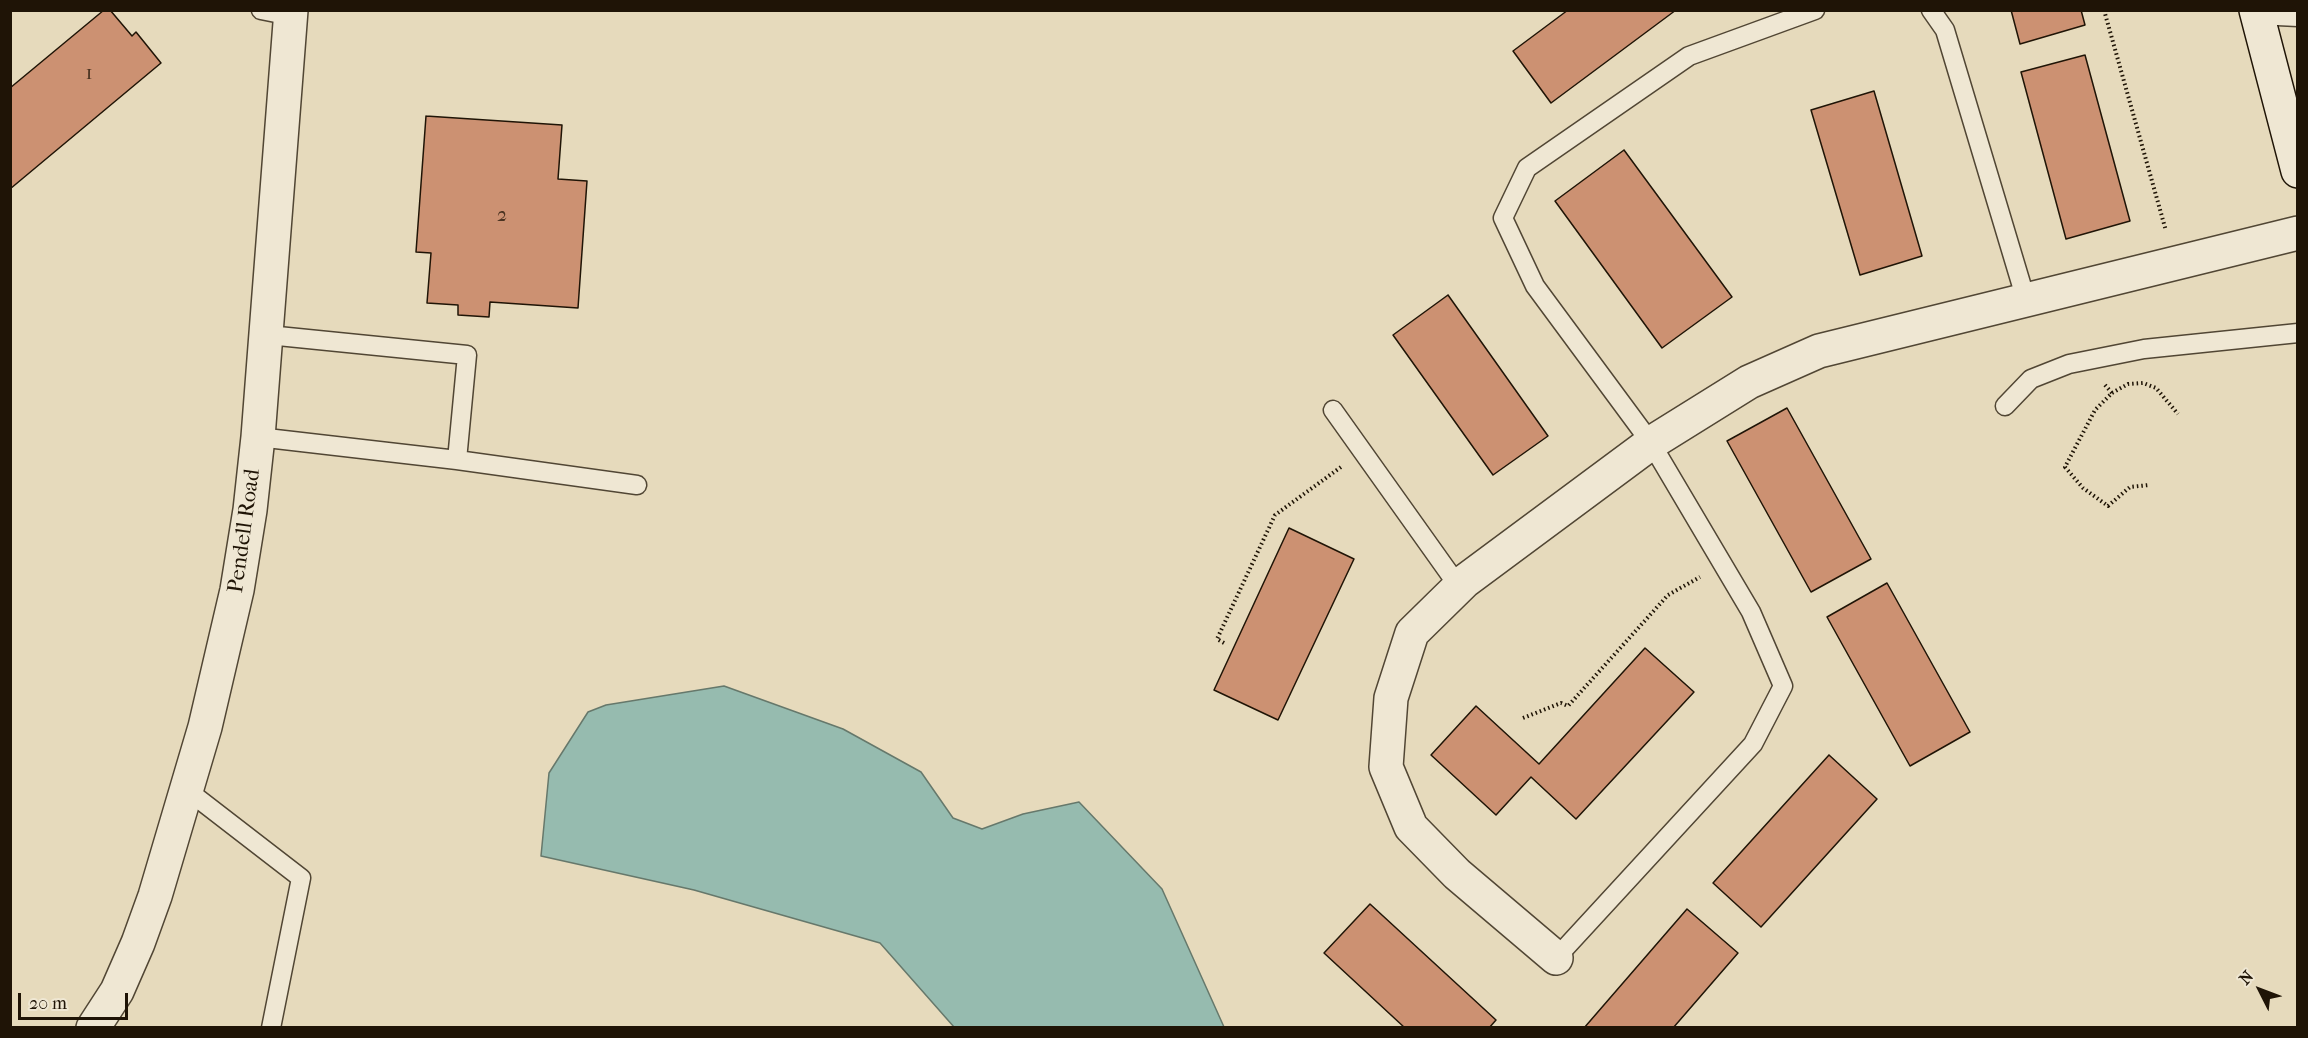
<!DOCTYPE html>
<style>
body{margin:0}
#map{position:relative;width:2308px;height:1038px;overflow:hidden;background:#e6dabc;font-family:"IM FELL French Canon",serif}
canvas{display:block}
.frame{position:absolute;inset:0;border:12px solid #1f1406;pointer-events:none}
.north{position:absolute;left:2230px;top:960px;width:60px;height:60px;-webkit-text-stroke:4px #efe7d3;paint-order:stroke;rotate:312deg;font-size:16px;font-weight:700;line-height:24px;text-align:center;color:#1f1406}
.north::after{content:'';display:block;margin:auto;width:21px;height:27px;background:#1f1406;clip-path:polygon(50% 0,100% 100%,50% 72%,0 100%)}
.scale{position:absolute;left:18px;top:993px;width:110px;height:27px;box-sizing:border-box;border:3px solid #1f1406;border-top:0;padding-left:8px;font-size:18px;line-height:21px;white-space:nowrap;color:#1f1406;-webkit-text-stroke:4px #efe7d3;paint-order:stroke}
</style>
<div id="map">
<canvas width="2308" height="1038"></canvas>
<div class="frame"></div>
<div class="north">N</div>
<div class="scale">20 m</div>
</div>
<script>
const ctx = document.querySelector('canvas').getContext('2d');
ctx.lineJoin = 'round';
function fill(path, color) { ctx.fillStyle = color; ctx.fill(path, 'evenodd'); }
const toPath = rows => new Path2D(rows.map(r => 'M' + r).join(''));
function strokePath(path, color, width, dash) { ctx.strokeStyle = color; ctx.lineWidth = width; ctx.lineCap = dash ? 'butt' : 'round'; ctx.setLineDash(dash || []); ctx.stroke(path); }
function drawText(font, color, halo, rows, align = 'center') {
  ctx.font = font + ' "IM FELL French Canon",serif'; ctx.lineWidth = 6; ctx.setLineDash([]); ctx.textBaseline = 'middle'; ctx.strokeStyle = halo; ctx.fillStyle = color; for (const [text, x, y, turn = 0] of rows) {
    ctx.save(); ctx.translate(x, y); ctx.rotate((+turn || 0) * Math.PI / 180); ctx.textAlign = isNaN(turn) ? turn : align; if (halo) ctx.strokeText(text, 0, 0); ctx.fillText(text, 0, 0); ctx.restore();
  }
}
const water = toPath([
 [724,686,843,729,921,772,953,818,982,829,1023,814,1079,802,1162,889,1224,1027,954,1027,880,943,694,890,541,856,549,773,588,712,606,705,724,686]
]);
const building = toPath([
 [104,10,110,10,132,36,136,32,161,63,10,189,10,88,104,10],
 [1568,10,1676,10,1551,103,1513,51,1568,10],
 [2011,10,2081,10,2085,25,2020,44,2011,10],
 [2085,55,2130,221,2066,239,2021,72,2085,55],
 [1874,91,1922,256,1860,275,1811,110,1874,91],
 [426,116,562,125,558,179,587,181,578,308,490,302,489,317,458,315,458,305,427,303,431,253,416,252,426,116],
 [1624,150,1732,297,1662,348,1555,201,1624,150],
 [1448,295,1548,436,1493,475,1393,335,1448,295],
 [1787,408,1871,559,1811,592,1727,441,1787,408],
 [1289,528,1354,559,1278,720,1214,690,1289,528],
 [1887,583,1970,732,1910,766,1827,617,1887,583],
 [1645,648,1694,692,1576,819,1531,777,1496,815,1431,755,1476,706,1539,764,1645,648],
 [1829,755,1877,799,1761,927,1713,883,1829,755],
 [1370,904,1496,1020,1489,1028,1405,1028,1324,953,1370,904],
 [1687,909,1738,953,1673,1028,1584,1028,1687,909]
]);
const path = toPath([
 [2104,10,2166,231],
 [2105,385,2112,393,2095,410,2065,467,2083,488,2108,506,2130,487,2149,485],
 [2112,393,2128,384,2143,383,2156,388,2178,414],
 [1224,643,1217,639,1275,515,1341,467],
 [1523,718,1561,703,1568,706,1668,595,1700,577]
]);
const lane = toPath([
 [261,10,291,16],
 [1931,10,1945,30,2026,300],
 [2257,15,2298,17],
 [2005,406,2031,379,2069,364,2144,349,2298,333],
 [1333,410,1459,587],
 [258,437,457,460,467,355,268,335],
 [457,460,637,485],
 [187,790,301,878,271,1028],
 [1556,958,1753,744,1783,686,1751,612,1651,443,1535,286,1503,218,1527,168,1689,56,1815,10]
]);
const street = toPath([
 [1556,958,1457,874,1411,827,1386,767,1391,698,1412,633,1465,581,1651,443,1749,382,1819,351,2298,233],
 [93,1028,117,991,138,943,155,896,205,727,237,590,250,510,258,437,291,10]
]);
const secondary = toPath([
 [2256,10,2298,171]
]);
const numberNames = [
 ["1",89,74],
 ["2",502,216]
];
const streetNames = [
 ["Pendell Road",245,531,-82]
];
fill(water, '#96bbaf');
strokePath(water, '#66786b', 1.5);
fill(building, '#cc9172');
strokePath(building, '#1f1406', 1.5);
strokePath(lane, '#514634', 21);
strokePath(street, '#514634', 36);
strokePath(secondary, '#1f1406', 36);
strokePath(path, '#1f1406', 4, [1.5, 3]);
strokePath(lane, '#efe7d3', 18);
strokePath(street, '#efe7d3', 33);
strokePath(secondary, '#efe7d3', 33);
drawText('20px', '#4a3321', null, numberNames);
drawText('22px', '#1f1406', '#efe7d3', streetNames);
</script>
